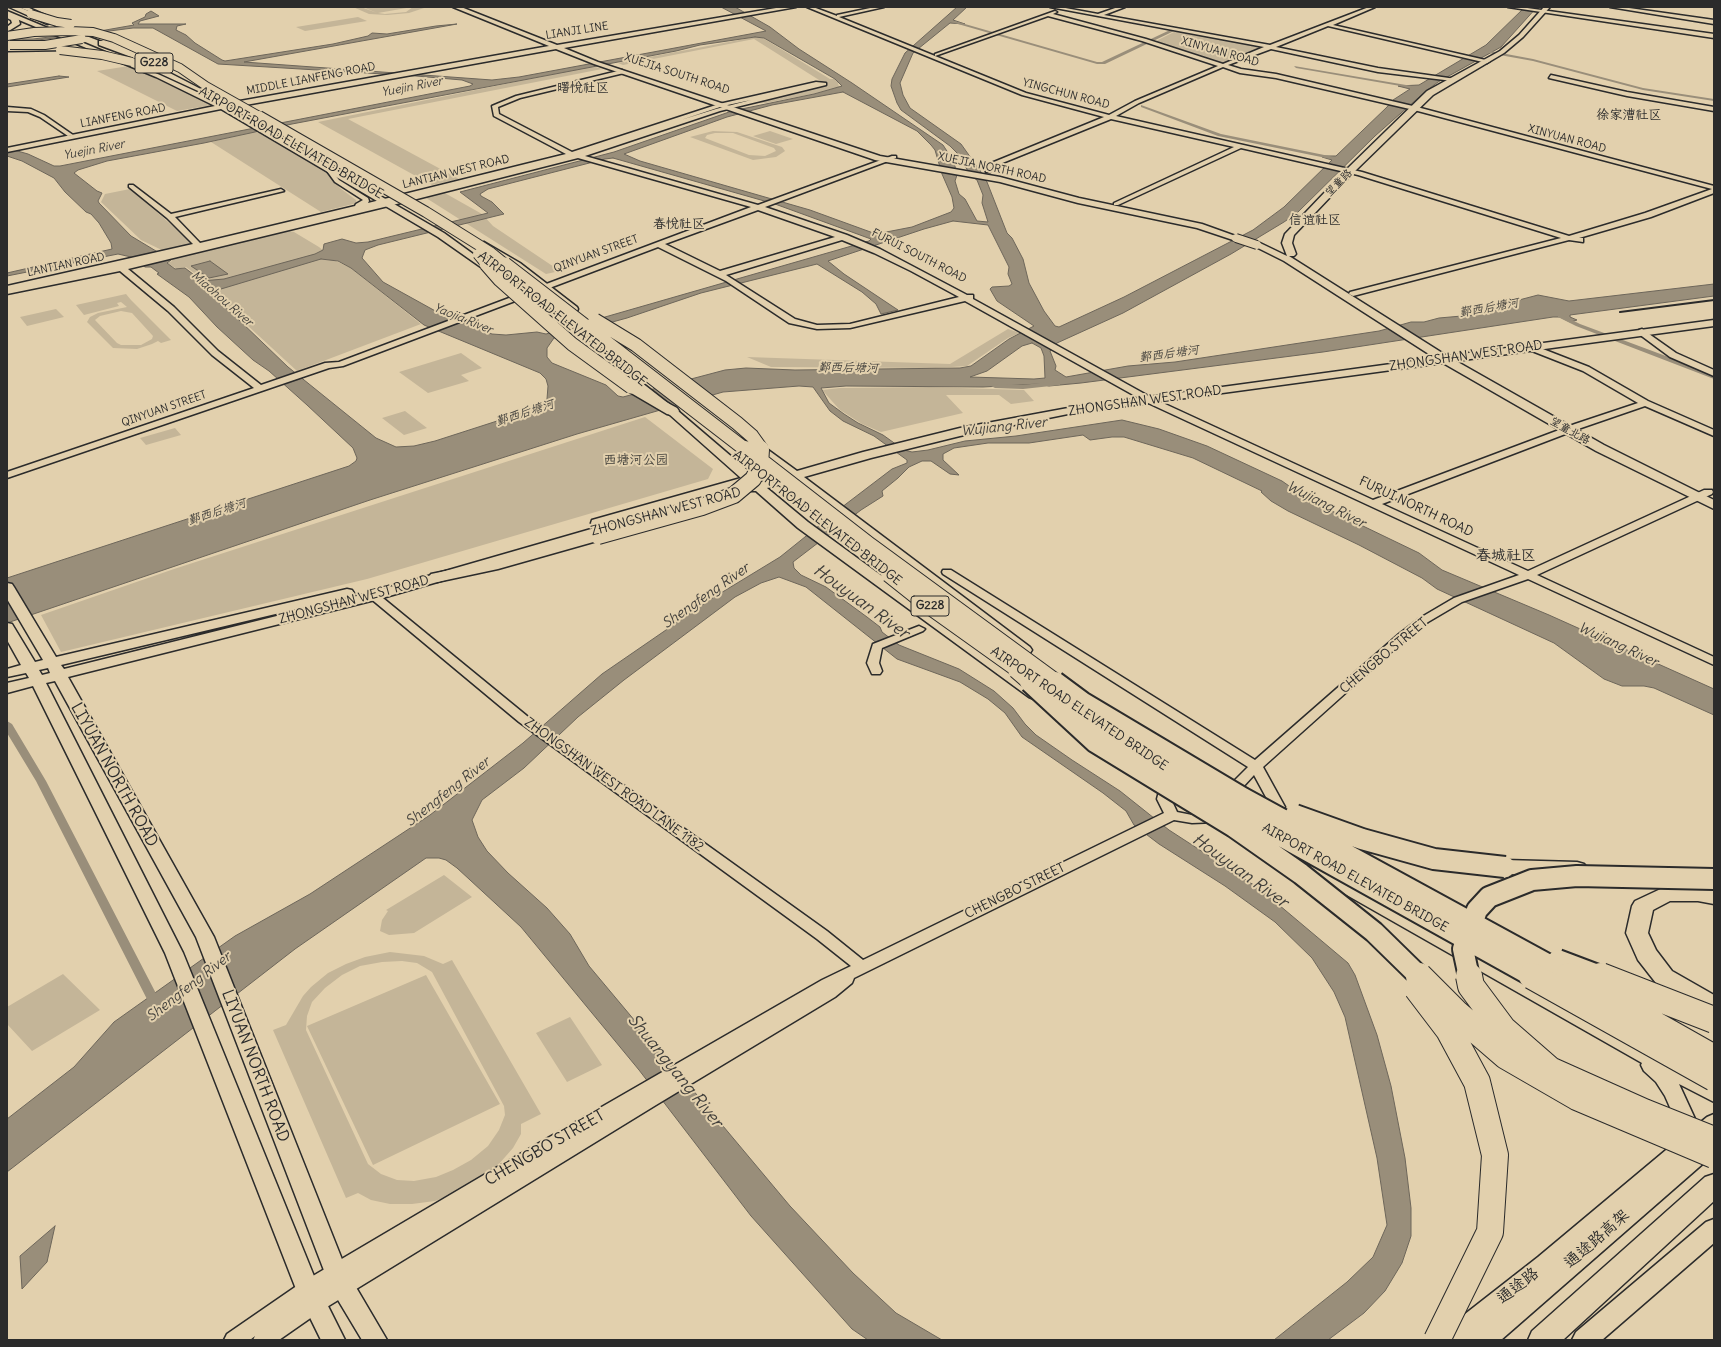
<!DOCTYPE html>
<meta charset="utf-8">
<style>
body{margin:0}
#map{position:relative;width:1721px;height:1347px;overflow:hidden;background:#e2d0ad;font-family:Delius,sans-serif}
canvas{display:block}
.frame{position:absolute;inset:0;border:8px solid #2b2b2b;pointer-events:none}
</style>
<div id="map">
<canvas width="1721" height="1347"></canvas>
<div class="frame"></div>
</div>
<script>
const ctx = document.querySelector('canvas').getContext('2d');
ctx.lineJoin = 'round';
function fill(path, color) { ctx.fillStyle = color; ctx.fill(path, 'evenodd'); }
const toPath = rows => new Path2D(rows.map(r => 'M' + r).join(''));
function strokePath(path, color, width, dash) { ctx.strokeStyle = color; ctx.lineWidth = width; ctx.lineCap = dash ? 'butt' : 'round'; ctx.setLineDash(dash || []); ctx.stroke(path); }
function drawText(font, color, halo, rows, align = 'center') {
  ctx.font = font + ' Delius,"LXGW WenKai TC",sans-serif'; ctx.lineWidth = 4; ctx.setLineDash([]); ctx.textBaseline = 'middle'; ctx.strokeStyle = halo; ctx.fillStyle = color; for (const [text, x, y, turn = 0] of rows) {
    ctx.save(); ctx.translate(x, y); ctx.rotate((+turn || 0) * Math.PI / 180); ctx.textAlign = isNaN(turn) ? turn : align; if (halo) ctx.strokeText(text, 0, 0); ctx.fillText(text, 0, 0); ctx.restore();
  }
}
const green = toPath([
 [353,7,361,7,377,13,363,7,412,7,378,13,385,14,406,12,413,7,424,8,409,13,387,15,369,14],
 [358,17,367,21,305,31,296,27],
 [1176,31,1269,47,1226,64,1154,42],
 [755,37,763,38,830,79,835,79,840,83,838,83,839,87,813,94,766,103,753,102,827,85,754,39,623,65,618,63],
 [129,66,212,105,177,111,97,71],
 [589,67,595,67,602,69,348,119,459,179,432,185,318,122],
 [713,131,737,132,782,147,785,151,776,157,753,160,690,137],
 [715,133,733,133,774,148,776,151,765,156,749,155,705,138,707,135],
 [770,131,793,139,776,144,753,136],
 [253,132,262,133,325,170,340,188,356,200,357,203,321,212,211,142],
 [130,189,196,246,166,252,141,240,101,202,105,194],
 [443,192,482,214,493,226,560,271,546,274,423,196],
 [289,231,294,232,319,247,336,261,351,268,421,324,297,371,234,313,219,294,205,281,186,267,177,269,167,263,172,261,170,258],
 [126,294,131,300,171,340,161,343,158,341,152,344,137,349,113,348,87,322,90,317,98,313,127,307,121,302,117,303,119,306,84,315,76,305],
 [121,311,132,313,153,336,152,339,141,345,121,345,117,343,95,320,100,316],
 [56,309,64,317,27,326,20,317],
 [1008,329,1020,333,1008,338,967,366,936,368,771,367,747,357,950,364],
 [461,353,482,368,461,375,469,381,428,393,399,372],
 [929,387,1024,390,1034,401,1011,404,999,395,946,395,963,413,881,432,862,424,840,410,822,390,840,388],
 [405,411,427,428,404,435,382,418],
 [645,417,713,469,708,479,367,579,61,652,41,615,174,569],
 [175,428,181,435,146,445,140,438],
 [444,875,472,897,414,933,389,935,380,931,382,920,388,911,386,910],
 [390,952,424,956,443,964,452,960,541,1114,521,1124,521,1134,513,1148,491,1173,461,1191,435,1201,412,1204,390,1204,371,1200,358,1193,346,1198,273,1030,286,1025,303,996,311,987,328,973,346,964,365,957],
 [402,961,417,963,432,972,504,1106,505,1115,499,1130,488,1146,471,1160,453,1170,436,1177,414,1181,397,1180,381,1174,368,1164,306,1030,307,1016,312,1002,325,988,342,975,360,966,382,962],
 [63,974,100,1010,32,1051,7,1024,7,1007],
 [426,975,500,1104,373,1165,307,1026],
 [570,1017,602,1065,567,1082,536,1033]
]);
const water = toPath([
 [721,7,735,7,770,27,799,49,852,83,943,145,954,162,957,175,955,181,959,194,965,199,977,221,988,222,982,203,983,195,977,180,971,176,957,153,950,146,901,110,897,103,891,86,892,79,905,53,957,7,967,7,953,20,965,24,950,23,913,53,900,83,903,95,910,108,961,144,981,172,987,182,1007,233,1012,238,1023,259,1029,283,1044,311,1055,326,1059,327,1124,297,1253,230,1284,207,1332,160,1322,157,1323,156,1336,156,1387,107,1393,100,1410,89,1398,86,1419,85,1486,45,1525,7,1537,7,1501,47,1438,82,1426,91,1375,136,1297,213,1284,222,1231,254,1123,313,1057,343,1050,351,1056,366,1055,370,1066,377,1128,366,1175,362,1379,331,1411,322,1424,322,1439,318,1473,315,1496,310,1500,305,1538,295,1569,301,1714,284,1714,296,1570,315,1570,317,1577,320,1570,322,1560,317,1553,317,1323,352,1081,383,1049,386,1039,384,983,387,846,386,821,388,829,403,844,414,858,423,883,435,904,450,912,452,928,450,965,441,1016,436,1122,420,1159,429,1207,446,1282,481,1309,500,1419,553,1442,570,1549,615,1714,689,1714,715,1654,688,1644,686,1622,686,1604,679,1554,643,1437,589,1422,578,1359,545,1288,511,1271,501,1261,492,1262,491,1193,458,1124,437,1112,437,1090,440,1083,435,1029,443,988,443,954,448,943,454,943,460,959,475,950,474,931,461,922,461,909,467,898,478,882,491,883,496,861,510,793,562,794,568,801,575,826,587,867,617,880,627,882,632,899,645,959,669,994,691,1013,708,1025,724,1036,735,1072,760,1120,791,1169,830,1260,889,1348,963,1355,975,1377,1035,1391,1086,1405,1158,1411,1208,1411,1236,1402,1263,1385,1291,1364,1313,1328,1340,1274,1340,1347,1282,1373,1257,1387,1225,1377,1158,1345,1017,1334,992,1312,958,1275,922,1225,886,1159,844,1134,825,1126,811,1103,793,1022,737,1005,713,988,699,960,682,897,659,806,587,779,577,761,583,735,597,624,680,578,717,524,768,482,800,472,820,478,837,487,851,508,873,547,908,570,934,589,966,790,1206,853,1273,896,1313,942,1340,868,1340,852,1329,751,1216,639,1070,521,927,457,868,446,860,439,858,426,858,295,949,7,1172,7,1119,74,1067,114,1022,235,936,310,894,430,815,523,743,602,674,711,599,780,557,846,504,892,469,907,463,907,460,874,436,843,421,830,411,813,387,799,386,723,392,577,434,370,500,7,623,7,578,349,466,356,461,357,458,353,448,307,405,269,371,253,360,217,327,189,297,157,274,159,273,151,267,145,267,131,257,118,254,7,276,7,273,112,249,111,243,99,223,91,214,86,212,65,192,54,178,22,161,7,156,7,148,28,154,54,166,60,166,470,86,473,84,462,80,416,76,218,64,153,28,133,28,30,41,7,39,7,33,23,39,33,39,100,31,134,25,132,23,145,17,146,14,151,11,159,16,140,21,138,24,186,24,177,26,176,30,186,35,195,43,222,60,225,61,333,44,368,36,372,33,387,34,436,26,457,24,244,62,492,80,519,77,766,31,721,7],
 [755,37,764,38,835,79,842,86,814,94,732,111,614,152,460,192,488,213,368,242,356,243,342,239,324,244,323,250,315,254,224,279,202,281,185,268,175,269,167,263,171,260,131,236,99,203,98,201,102,193,97,191,74,173,78,170,107,161,204,143,292,124,676,51,700,45,755,37],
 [843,92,917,131,931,145,935,150,942,174,952,197,954,208,951,212,912,227,876,234,810,210,640,161,624,154,727,117,772,105,843,92],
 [613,158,775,204,871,239,869,241,546,334,537,332,506,335,492,334,439,313,383,282,362,258,365,250,378,245,504,214,492,202,481,196,480,194,488,189,605,159,613,158],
 [953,221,988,225,1009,267,1008,274,1012,284,1009,286,992,287,990,289,997,301,1034,326,1009,339,971,366,960,368,795,370,746,368,725,370,623,397,618,396,606,385,552,363,547,357,547,348,554,338,627,318,701,293,817,264,862,292,876,304,881,314,898,310,844,274,828,261,924,229,953,221],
 [321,259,338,261,351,268,424,325,540,373,546,379,548,386,547,399,539,406,525,412,435,441,414,446,396,447,376,438,288,367,214,296,211,292,321,259],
 [1032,343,1041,348,1044,356,1045,378,1034,379,970,377,987,371,1022,346,1032,343],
 [59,76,69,77,7,87,7,84,59,76],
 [210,261,228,274,209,278,191,266,210,261],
 [55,1226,47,1262,22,1289,20,1256,55,1226]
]);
const canal = toPath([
 [951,20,1097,62,1102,62,1170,30,1174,31,1105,64,1097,64,951,22,951,20],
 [1485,50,1533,59,1643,88,1714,99,1714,101,1643,90,1533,61,1483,52,1485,50],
 [1294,66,1412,86,1414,87,1412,88,1296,68,1294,66],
 [1141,105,1221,134,1339,158,1336,160,1218,136,1141,107,1141,105],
 [1560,314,1580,324,1714,374,1714,379,1576,326,1558,317,1558,315,1560,314],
 [1057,381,1060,381,1060,385,1023,389,995,388,991,386,995,384,1023,385,1057,381],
 [7,721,12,724,46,781,163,1007,162,1010,157,1012,152,1010,151,1007,36,781,7,733,7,721]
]);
const minor = toPath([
 [807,7,813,7,837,16,837,15,875,7,884,7,839,17,935,56,935,54,1055,11,1057,12,1053,14,1146,39,1223,64,1264,47,1050,7,1060,7,1098,14,1118,7,1125,7,1104,15,1270,45,1369,7,1375,7,1333,25,1490,61,1487,63,1328,26,1276,47,1378,68,1456,79,1453,81,1378,72,1271,49,1228,65,1241,69,1276,74,1417,107,1714,186,1714,193,1651,217,1579,238,1583,238,1583,242,1569,240,1353,296,1349,294,1350,292,1561,238,1358,175,1241,148,1118,205,1114,205,1114,203,1234,147,1111,119,990,168,990,172,986,172,984,166,1104,117,1022,95,807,7],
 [1048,16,1142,41,1218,66,1135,101,1109,115,1026,93,935,56,1048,16],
 [1223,67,1240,73,1276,78,1414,110,1712,189,1645,213,1569,236,1362,172,1116,116,1139,103,1223,67],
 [1508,7,1520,7,1714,34,1714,38,1508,7],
 [1610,7,1622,7,1714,20,1714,24,1610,7],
 [622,70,624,73,520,98,498,107,499,114,572,152,719,104,816,82,826,83,826,85,720,111,585,156,758,205,892,156,896,156,896,158,765,207,847,235,880,249,967,295,973,295,973,299,1152,398,1373,500,1575,424,1638,403,1583,371,1527,349,1526,347,1530,344,1589,367,1648,401,1714,430,1714,436,1645,406,1581,428,1382,504,1528,571,1704,490,1712,490,1713,492,1712,494,1537,575,1714,657,1714,665,1528,579,1462,602,1428,622,1407,638,1263,767,1285,807,1283,810,1273,810,1254,775,1243,787,1238,788,1233,787,1231,784,1248,767,943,574,942,572,943,570,951,570,1255,760,1399,634,1420,618,1454,598,1519,575,1146,402,965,301,850,328,817,329,789,323,726,281,658,247,343,366,329,368,7,478,7,472,254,388,212,355,168,311,120,271,7,294,7,286,193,244,167,218,129,187,129,185,133,185,171,214,281,189,284,191,175,217,200,243,355,206,356,204,363,200,335,182,327,171,330,169,339,180,368,198,369,201,368,203,566,154,494,116,492,106,516,96,622,70],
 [751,100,716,109,681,120,723,106,751,100],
 [578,158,751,207,339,362,325,363,261,385,218,351,174,307,128,269,409,201,578,158],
 [758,210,835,237,720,271,665,244,758,210],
 [842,240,874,253,911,271,959,297,850,324,817,325,795,319,726,275,842,240],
 [1551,75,1627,92,1714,107,1714,111,1627,96,1549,78,1551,75],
 [7,107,31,109,44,115,73,135,68,136,40,117,28,112,7,111,7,107],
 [1642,329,1676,353,1714,370,1714,376,1670,357,1639,334,1639,330,1642,329],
 [374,593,378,594,527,716,827,931,863,960,1164,813,1157,799,1162,780,1167,779,1172,780,1174,783,1171,799,1177,812,1192,815,1217,814,1222,815,1224,818,1222,821,1217,822,1192,823,1174,820,854,978,852,983,835,997,656,1105,322,1310,279,1340,253,1340,255,1336,250,1340,224,1340,227,1334,301,1283,494,1169,822,980,851,966,817,939,519,722,370,598,368,596,374,593],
 [919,626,925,629,923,631,882,648,879,663,882,671,880,674,872,674,867,663,873,644,919,626]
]);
const major = toPath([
 [19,7,27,7,52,18,47,19,19,7],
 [453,7,461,7,557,45,782,7,796,7,564,48,598,62,880,156,1000,177,1079,198,1202,224,1241,238,1236,241,1197,228,1078,203,1000,182,875,160,594,64,556,49,229,108,444,233,498,272,500,274,495,277,438,237,221,109,7,152,7,148,215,106,156,77,7,15,7,11,160,75,223,104,549,46,453,7],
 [1544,7,1550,7,1523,37,1504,53,1433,95,1353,173,1294,235,1292,243,1296,254,1294,256,1289,256,1447,356,1714,320,1714,326,1456,361,1604,445,1714,500,1714,509,1596,451,1443,363,1068,414,960,436,871,458,804,477,1030,647,1032,650,1030,653,1025,654,1020,653,793,480,767,488,808,522,1039,691,1042,694,1039,697,1034,699,1029,697,798,528,756,491,748,491,746,488,749,485,748,484,610,523,616,524,618,527,616,530,379,599,68,677,214,937,347,1272,387,1340,362,1340,335,1295,325,1273,196,937,55,681,46,683,183,953,318,1286,345,1340,321,1340,296,1289,165,953,33,686,7,693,7,683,29,678,26,673,7,677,7,669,21,665,7,640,7,623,12,624,35,662,43,660,7,599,7,583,12,584,14,587,56,657,347,589,352,590,354,593,352,596,347,597,61,665,64,669,369,593,598,527,592,526,591,523,592,520,741,478,670,415,538,312,537,310,542,307,546,308,678,411,753,475,759,475,761,482,786,474,645,370,644,368,645,366,653,366,797,471,863,452,960,428,1068,408,1435,358,1284,261,1252,245,1254,243,1260,243,1287,256,1282,243,1285,234,1347,169,1427,91,1500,51,1519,35,1544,7],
 [48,668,50,673,42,675,39,670,48,668],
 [83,31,87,31,155,58,150,59,83,33,83,31],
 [484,242,520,263,577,307,578,309,577,311,569,311,514,267,481,247,479,245,484,242],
 [1286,847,1292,849,1714,1084,1714,1102,1679,1084,1696,1121,1696,1126,1707,1117,1714,1114,1714,1135,1554,1271,1468,1340,1438,1340,1442,1332,1538,1257,1678,1140,1674,1134,1676,1121,1665,1096,1656,1082,1644,1071,1641,1065,1642,1063,1280,857,1277,853,1280,849,1286,847],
 [1674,1016,1714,1031,1714,1047,1667,1029,1664,1024,1667,1019,1674,1016],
 [1714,1219,1714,1243,1602,1340,1572,1340,1576,1332,1706,1222,1714,1219]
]);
const highway = toPath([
 [9,7,19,7,54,22,47,24,9,7],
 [7,13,18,17,20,24,7,32,7,27,12,23,11,20,7,18,7,13],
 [99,41,105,41,175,67,209,86,208,88,202,88,169,71,99,45,99,41],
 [64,46,68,48,67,50,7,51,7,47,64,46],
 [609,329,613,330,672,373,674,376,672,379,662,379,605,336,603,333,605,330,609,329],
 [631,383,677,408,679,411,677,414,672,415,667,414,626,390,624,387,626,384,631,383],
 [598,531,604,533,606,536,604,539,498,569,437,582,431,580,429,577,431,574,490,562,598,531],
 [1505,860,1577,862,1584,864,1588,869,1584,874,1577,876,1505,874,1498,872,1494,867,1498,862,1505,860],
 [1698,885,1714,888,1714,904,1698,901,1670,901,1653,910,1648,933,1656,950,1672,971,1714,995,1714,1014,1683,1000,1656,983,1638,960,1626,933,1632,906,1635,901,1667,886,1698,885],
 [1709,1132,1714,1134,1714,1154,1501,1340,1466,1340,1470,1331,1700,1135,1709,1132],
 [1714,1174,1714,1201,1563,1340,1528,1340,1532,1331,1705,1177,1714,1174]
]);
const rail = toPath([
 [1620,312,1714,300]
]);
const majorBridge = toPath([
 [1236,238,1257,245]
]);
const highwayBridgeFar5 = toPath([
 [31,14,57,22,71,24],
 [7,36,34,32,70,31,93,32,114,38,180,68,206,86,261,117],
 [10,45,45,45,82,39],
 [60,50,102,55,132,62]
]);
const highwayBridgeFar4 = toPath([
 [259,116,426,212,490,252,506,265],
 [478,254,487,265]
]);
const highwayBridgeFar3 = toPath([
 [486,264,500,280,572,344,631,387],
 [505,264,746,450],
 [595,320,636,345,737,423,752,436,762,450]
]);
const highwayBridgeFar2 = toPath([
 [745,449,870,546,1057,683],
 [598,536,702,507,734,495,753,479,760,466,761,449],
 [889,574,928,605,1026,675],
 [1016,670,1031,683]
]);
const highwayBridgeFar1 = toPath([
 [1030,682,1095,742,1234,827,1301,874,1374,932,1420,977],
 [1055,682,1082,702,1243,798,1571,977],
 [1094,722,1126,744,1231,808,1534,977],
 [1295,815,1362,839,1434,859,1505,867],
 [1558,960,1603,977],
 [1469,977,1463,949,1477,910,1489,897,1532,880,1577,876,1714,879]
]);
const highwayBridge = toPath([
 [1419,976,1455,1012,1506,1056,1577,1097,1714,1155],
 [1469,976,1471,986,1503,1029,1550,1070,1644,1112,1714,1140],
 [1532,976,1714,1078],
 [1569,976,1714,1058],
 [1601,976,1714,1020],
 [1417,988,1449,1030,1477,1082,1495,1155,1490,1232,1437,1340]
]);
const farStreetnames = [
 ["LIANJI LINE",577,31,-9],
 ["XINYUAN ROAD",1220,52,16],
 ["XUEJIA SOUTH ROAD",677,74,18],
 ["MIDDLE LIANFENG ROAD",311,79,-11],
 ["YINGCHUN ROAD",1066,94,15],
 ["LIANFENG ROAD",123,116,-11],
 ["XINYUAN ROAD",1567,139,15],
 ["XUEJIA NORTH ROAD",992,168,12],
 ["LANTIAN WEST ROAD",456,172,-14],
 ["望童路",1339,183,-45],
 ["QINYUAN STREET",596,254,-20],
 ["FURUI SOUTH ROAD",919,256,27],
 ["LANTIAN ROAD",66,265,-12],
 ["QINYUAN STREET",164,409,-19],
 ["望童北路",1570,431,29]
];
const shields = [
 [154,63,38],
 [930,606,38]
];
const shieldNames = [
 ["G228",154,63],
 ["G228",930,606]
];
const farWaternames = [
 ["Yuejin River",412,87,-11],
 ["Yuejin River",94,150,-11],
 ["Miaohou River",222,299,41],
 ["鄞西后塘河",1489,308,-10],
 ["Yaojia River",463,319,22],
 ["鄞西后塘河",1169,354,-8],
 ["鄞西后塘河",848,368,1],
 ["鄞西后塘河",525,413,-18],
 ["鄞西后塘河",217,512,-18]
];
const farQuarternames = [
 ["曙悦社区",583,88],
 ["徐家漕社区",1629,115],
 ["信谊社区",1315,220],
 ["春悦社区",679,224]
];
const streetNames = [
 ["AIRPORT ROAD ELEVATED BRIDGE",291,143,30],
 ["AIRPORT ROAD ELEVATED BRIDGE",562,319,38],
 ["ZHONGSHAN WEST ROAD",1466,356,-8],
 ["ZHONGSHAN WEST ROAD",1145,401,-8],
 ["FURUI NORTH ROAD",1416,507,25],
 ["ZHONGSHAN WEST ROAD",666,512,-15],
 ["AIRPORT ROAD ELEVATED BRIDGE",817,518,38],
 ["ZHONGSHAN WEST ROAD",354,600,-15],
 ["CHENGBO STREET",1384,656,-40],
 ["AIRPORT ROAD ELEVATED BRIDGE",1079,709,34],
 ["ZHONGSHAN WEST ROAD LANE 1182",614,785,36],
 ["AIRPORT ROAD ELEVATED BRIDGE",1355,878,29],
 ["CHENGBO STREET",1015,891,-26]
];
const parkNames = [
 ["西塘河公园",636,460]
];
const waterNames = [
 ["Wujiang River",1004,427,-6],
 ["Wujiang River",1326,505,27],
 ["Shengfeng River",706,596,-35],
 ["Wujiang River",1618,645,25],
 ["Shengfeng River",448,792,-38],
 ["Shengfeng River",189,987,-38]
];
const quarterNames = [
 ["春城社区",1506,556]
];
const nearStreetnames = [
 ["LIYUAN NORTH ROAD",114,775,61],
 ["LIYUAN NORTH ROAD",255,1066,69],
 ["CHENGBO STREET",545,1148,-30],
 ["通途路高架",1597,1239,-41],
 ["通途路",1518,1286,-38]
];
const nearWaternames = [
 ["Houyuan River",861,602,36],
 ["Houyuan River",1240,871,36],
 ["Shuangyang River",675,1071,51]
];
fill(green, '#c4b598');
fill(water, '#998e7a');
strokePath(water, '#6d665a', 1);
fill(canal, '#998e7a');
strokePath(minor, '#2b2b2b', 3);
strokePath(major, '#2b2b2b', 3);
strokePath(highway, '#2b2b2b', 3);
fill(minor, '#e2d0ad');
fill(major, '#e2d0ad');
fill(highway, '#e2d0ad');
strokePath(rail, '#2b2b2b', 2);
strokePath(majorBridge, '#2b2b2b', 10, []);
strokePath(highwayBridgeFar5, '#2b2b2b', 10, []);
strokePath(highwayBridgeFar4, '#2b2b2b', 12, []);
strokePath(highwayBridgeFar3, '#2b2b2b', 15, []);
strokePath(highwayBridgeFar2, '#2b2b2b', 18, []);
strokePath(highwayBridgeFar1, '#2b2b2b', 24, []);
strokePath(highwayBridge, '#2b2b2b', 28, []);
strokePath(majorBridge, '#e2d0ad', 8);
strokePath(highwayBridgeFar5, '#e2d0ad', 8);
strokePath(highwayBridgeFar4, '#e2d0ad', 10);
strokePath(highwayBridgeFar3, '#e2d0ad', 13);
strokePath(highwayBridgeFar2, '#e2d0ad', 16);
strokePath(highwayBridgeFar1, '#e2d0ad', 20);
strokePath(highwayBridge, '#e2d0ad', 26);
drawText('11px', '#2b2b2b', '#e2d0ad', farStreetnames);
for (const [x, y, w] of shields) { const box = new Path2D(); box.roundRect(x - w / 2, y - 10, w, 20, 3); ctx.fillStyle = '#e2d0ad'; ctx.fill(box); strokePath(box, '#2b2b2b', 1); }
drawText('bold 12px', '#2b2b2b', null, shieldNames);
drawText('italic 12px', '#413f3b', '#e2d0ad', farWaternames);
drawText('13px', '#2b2b2b', '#e2d0ad', farQuarternames);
drawText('13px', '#2b2b2b', '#e2d0ad', streetNames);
drawText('13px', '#42403b', '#e2d0ad', parkNames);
drawText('italic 14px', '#413f3b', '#e2d0ad', waterNames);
drawText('15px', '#2b2b2b', '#e2d0ad', quarterNames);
drawText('16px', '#2b2b2b', '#e2d0ad', nearStreetnames);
drawText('italic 17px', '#413f3b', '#e2d0ad', nearWaternames);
</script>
